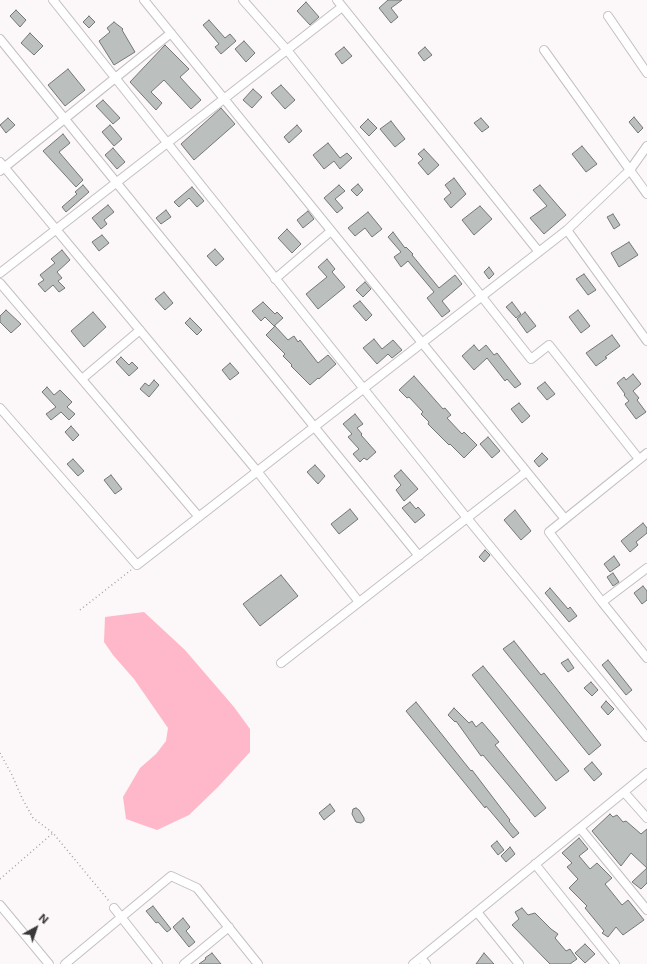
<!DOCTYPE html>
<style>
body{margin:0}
#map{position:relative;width:647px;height:964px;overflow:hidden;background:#fcf7f8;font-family:Inter,sans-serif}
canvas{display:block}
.north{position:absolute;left:16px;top:908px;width:40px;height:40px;-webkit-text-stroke:3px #fcf7f8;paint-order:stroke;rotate:40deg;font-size:11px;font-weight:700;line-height:16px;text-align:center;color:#3a3839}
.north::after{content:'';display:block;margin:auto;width:14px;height:18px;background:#3a3839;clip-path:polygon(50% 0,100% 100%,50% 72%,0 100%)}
</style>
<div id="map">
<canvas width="647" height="964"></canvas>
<div class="north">N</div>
</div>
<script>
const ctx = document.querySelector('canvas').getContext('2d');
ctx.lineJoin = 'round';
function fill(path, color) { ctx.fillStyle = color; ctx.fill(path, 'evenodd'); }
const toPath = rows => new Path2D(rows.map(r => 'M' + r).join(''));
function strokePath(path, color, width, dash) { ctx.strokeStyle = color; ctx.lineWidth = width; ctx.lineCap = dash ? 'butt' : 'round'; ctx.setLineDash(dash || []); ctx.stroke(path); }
const green = toPath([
 [144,612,185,650,234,707,250,729,250,752,218,787,189,815,157,830,126,819,123,797,140,768,156,754,166,741,168,728,134,679,113,655,104,642,105,617]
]);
const building = toPath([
 [388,0,402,0,391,8,398,17,391,23,379,8,388,0],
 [306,2,319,17,310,25,297,11,306,2],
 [16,10,26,20,20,27,10,16,16,10],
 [89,16,95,22,89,28,83,22,89,16],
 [209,20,225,38,230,34,236,41,221,54,215,47,219,44,203,25,209,20],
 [114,22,123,29,122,30,135,52,114,65,99,41,110,32,107,28,114,22],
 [30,33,43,46,34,55,21,43,30,33],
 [244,41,255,53,246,62,235,49,244,41],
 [165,45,189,69,180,77,201,100,191,109,164,80,151,92,162,103,156,110,130,82,165,45],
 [344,47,352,56,342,64,335,54,344,47],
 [425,47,432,55,424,61,418,53,425,47],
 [68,69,85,90,65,106,48,85,68,69],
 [281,85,295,100,285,109,271,93,281,85],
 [253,89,262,97,252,108,243,100,253,89],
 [103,100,120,118,113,124,96,106,103,100],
 [221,108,235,124,194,160,181,144,221,108],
 [634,117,643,128,638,133,629,122,634,117],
 [8,118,15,125,6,133,0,125,8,118],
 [481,118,489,127,482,132,474,123,481,118],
 [368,119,377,128,369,136,360,127,368,119],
 [391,121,405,139,395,147,380,129,391,121],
 [110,125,122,139,114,146,102,132,110,125],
 [297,125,302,131,289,143,284,137,297,125],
 [63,134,70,143,59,152,83,180,76,187,43,151,63,134],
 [328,143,340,158,347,153,352,158,340,169,334,161,324,169,313,155,328,143],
 [582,146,597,164,586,172,572,154,582,146],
 [113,148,125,162,117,169,105,155,113,148],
 [424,149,439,165,428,175,418,163,423,159,418,154,424,149],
 [454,178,466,194,451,208,444,199,451,193,445,185,454,178],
 [358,184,363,190,357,196,351,190,358,184],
 [83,185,89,192,66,212,62,207,77,194,75,192,83,185],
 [339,185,345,191,335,199,343,208,337,213,324,198,339,185],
 [540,185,566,215,544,234,530,218,547,206,533,190,540,185],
 [192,187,204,201,197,207,189,198,179,207,174,202,192,187],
 [108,205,114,212,104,220,107,224,101,229,92,218,108,205],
 [480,206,492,219,474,235,462,220,480,206],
 [166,210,171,217,161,224,156,218,166,210],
 [308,211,314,219,303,228,297,220,308,211],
 [368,212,382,229,372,237,365,228,355,236,348,228,368,212],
 [613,214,620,225,614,229,607,217,613,214],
 [287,229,301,244,292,253,278,238,287,229],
 [393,232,405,248,406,247,413,254,412,255,439,288,455,275,462,284,442,301,450,311,442,317,427,298,434,292,408,261,401,267,394,257,401,252,388,237,393,232],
 [102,235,109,243,99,251,92,242,102,235],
 [629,242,638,255,619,267,611,253,629,242],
 [215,249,224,259,216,266,207,256,215,249],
 [62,250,70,260,57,272,62,278,58,281,65,288,59,292,53,285,45,292,38,284,44,280,40,275,55,263,51,259,62,250],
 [327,259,335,269,332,272,345,287,318,309,306,294,327,277,318,267,327,259],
 [489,267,494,274,489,279,484,272,489,267],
 [584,274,596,290,588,295,576,279,584,274],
 [365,282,371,289,363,297,356,290,365,282],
 [164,292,173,303,165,310,155,299,164,292],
 [360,301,372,315,366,321,353,306,360,301],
 [263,302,275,314,277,312,283,318,274,326,265,317,261,321,252,311,263,302],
 [512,302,521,314,516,318,506,307,512,302],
 [6,310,21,324,11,333,0,322,0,316,6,310],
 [578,310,590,326,581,333,569,317,578,310],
 [93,312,106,327,84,347,71,331,93,312],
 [525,312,536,326,527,333,517,319,525,312],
 [190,318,202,330,197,335,185,323,190,318],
 [275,326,288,340,294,336,298,342,300,340,318,363,328,355,336,364,319,379,318,378,310,385,291,366,292,365,283,356,285,354,266,335,275,326],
 [612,335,620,346,605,357,607,358,596,366,586,353,612,335],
 [374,339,382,349,393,340,402,350,392,358,388,354,377,364,363,348,374,339],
 [474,345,479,351,486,345,494,355,497,353,521,384,515,388,507,379,505,381,487,358,474,370,462,356,474,345],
 [121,357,129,365,132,362,138,368,129,376,116,362,121,357],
 [230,363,239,373,230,380,222,370,230,363],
 [633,374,641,384,633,391,639,398,637,400,646,412,636,419,625,404,629,401,624,395,625,394,617,383,624,377,626,380,633,374],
 [414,376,443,409,445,408,451,415,447,418,462,434,464,432,477,445,464,458,450,444,449,445,428,424,429,422,421,414,423,412,409,397,407,398,399,390,414,376],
 [154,380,159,385,149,397,140,389,145,383,149,386,154,380],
 [545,382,555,394,547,400,537,388,545,382],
 [47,387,54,395,60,390,72,402,67,407,75,414,69,420,61,412,51,420,46,414,56,407,42,392,47,387],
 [519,403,530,416,522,423,511,409,519,403],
 [355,414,363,424,357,428,362,434,361,435,376,452,367,460,364,458,360,462,353,454,359,449,348,437,352,434,343,424,355,414],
 [71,426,79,435,73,441,65,432,71,426],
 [488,437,500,451,492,458,480,444,488,437],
 [542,453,548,459,539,467,534,461,542,453],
 [73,459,84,471,78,476,67,464,73,459],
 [315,465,325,476,318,484,307,472,315,465],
 [401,470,418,489,404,501,396,490,401,485,394,476,401,470],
 [111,475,122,489,115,494,104,480,111,475],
 [410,502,416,509,418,507,425,515,415,523,402,508,410,502],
 [350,509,358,519,339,534,331,524,350,509],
 [515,510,531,531,521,540,504,520,515,510],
 [643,523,647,528,647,533,636,542,638,545,630,552,621,541,643,523],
 [485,550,490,555,484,562,479,557,485,550],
 [614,556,620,565,610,572,604,564,614,556],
 [613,573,619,582,613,586,607,577,613,573],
 [281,575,298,596,260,626,243,604,281,575],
 [643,586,647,591,647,600,642,604,634,593,643,586],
 [550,588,568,609,570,607,577,616,569,622,545,593,550,588],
 [514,641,541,675,544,673,601,745,589,755,503,649,514,641],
 [568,659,574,668,568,672,561,663,568,659],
 [608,660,632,690,626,695,602,665,608,660],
 [483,666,569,771,556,781,472,675,483,666],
 [591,682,598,690,592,696,584,688,591,682],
 [606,701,614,709,608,715,601,707,606,701],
 [416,702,471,771,472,770,510,820,509,821,519,833,513,838,486,806,485,808,406,711,416,702],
 [454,708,469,723,472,721,476,727,482,722,499,742,495,745,546,808,535,817,483,755,481,756,456,721,455,722,448,715,454,708],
 [592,762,602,774,594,781,584,769,592,762],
 [330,804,335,811,324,820,319,813,330,804],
 [356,808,359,810,364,818,364,821,361,823,356,822,352,814,353,809,356,808],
 [610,814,613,817,617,815,623,822,626,821,641,834,647,829,647,883,641,889,632,882,647,868,631,853,621,866,592,831,610,814],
 [579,838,588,849,579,856,590,869,597,863,612,878,605,884,622,905,628,900,644,920,623,935,616,927,608,937,602,933,604,931,585,908,587,906,569,888,578,879,567,867,572,863,562,853,579,838],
 [497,841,504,850,498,855,491,846,497,841],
 [510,847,515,854,506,862,501,856,510,847],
 [153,906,171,929,167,932,158,922,156,923,146,911,153,906],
 [522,908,528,915,535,913,551,929,558,934,555,938,566,951,570,949,577,959,570,964,550,964,512,925,519,919,515,912,522,908],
 [183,918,190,927,186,931,195,942,189,947,173,927,183,918],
 [585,944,595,954,585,963,575,953,585,944],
 [212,953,221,964,199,964,206,959,205,958,212,953],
 [484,953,494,964,476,964,484,953]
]);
const path = toPath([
 [80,610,131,570],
 [0,753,12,775,22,798,33,818,53,833,109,901],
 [0,879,53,833]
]);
const minor = toPath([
 [53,0,467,518,647,737],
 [144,0,565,519],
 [243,0,287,50,531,359,549,345,639,459],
 [337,0,539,252],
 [608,16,647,73],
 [0,39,419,556],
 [544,50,647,194],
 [0,162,257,471,359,602],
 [0,171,171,33],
 [567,230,647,341],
 [0,273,342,7],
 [275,279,331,231],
 [0,283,199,517],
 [82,379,140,330],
 [0,408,137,565,567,230,630,170,647,146],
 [647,453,549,532,602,602,647,658],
 [602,602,647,568],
 [281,663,526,472],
 [624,792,647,818],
 [580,828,647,910],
 [535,864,615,964],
 [0,905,49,964],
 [114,908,158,964],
 [477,912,519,964],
 [421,958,426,964],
 [65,964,171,876,197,888,258,964],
 [184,964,229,927],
 [413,964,647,773]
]);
fill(green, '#feb8c9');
fill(building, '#bbbfbd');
strokePath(building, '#737775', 1);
strokePath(minor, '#c4c0c1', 10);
strokePath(path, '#a5a2a3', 1.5, [1, 3]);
strokePath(minor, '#fff', 8);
</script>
